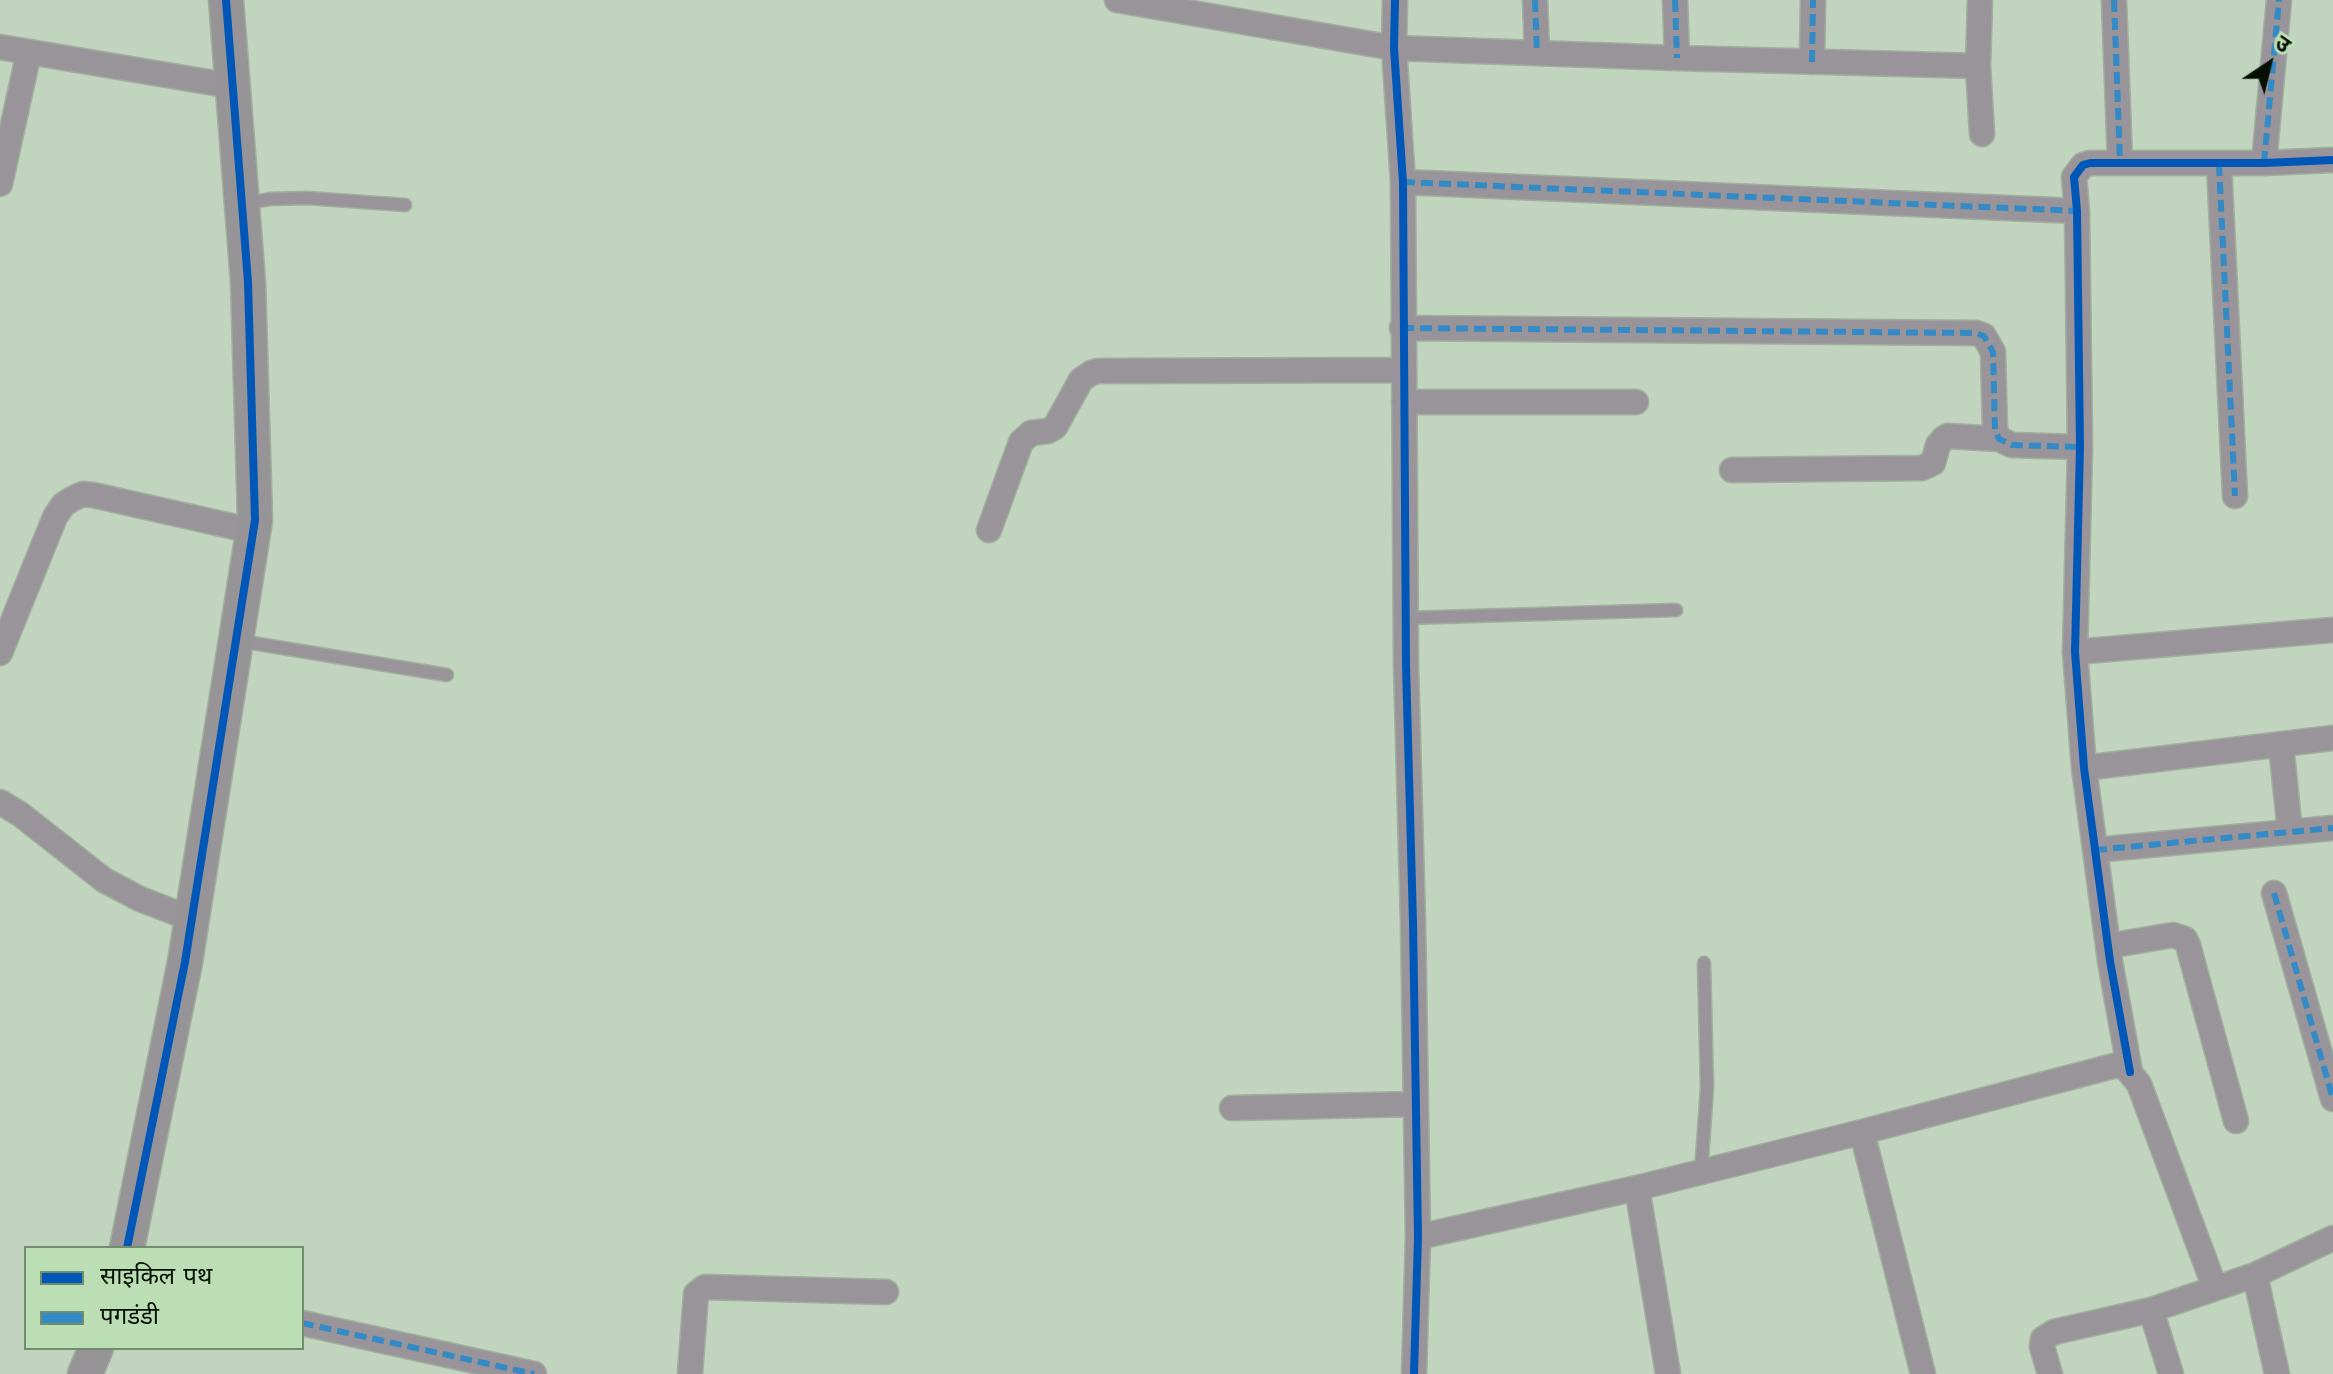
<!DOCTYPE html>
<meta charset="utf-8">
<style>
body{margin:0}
#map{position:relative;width:2333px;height:1374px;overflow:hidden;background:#c1d5be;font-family:"Work Sans","Noto Sans Devanagari",sans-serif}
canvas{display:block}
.legend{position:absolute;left:24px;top:1246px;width:280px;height:104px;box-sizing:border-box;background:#bbdeb5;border:2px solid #728c6e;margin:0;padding:10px 14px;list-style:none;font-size:24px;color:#051003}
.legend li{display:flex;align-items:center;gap:16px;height:40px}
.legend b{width:40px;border:2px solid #728c6e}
.north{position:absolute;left:2229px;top:24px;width:80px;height:80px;-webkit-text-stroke:6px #bbdeb5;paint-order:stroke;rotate:35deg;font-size:22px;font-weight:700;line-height:32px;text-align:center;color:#051003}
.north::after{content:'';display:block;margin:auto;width:28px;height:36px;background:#051003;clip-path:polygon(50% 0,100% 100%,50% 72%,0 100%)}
</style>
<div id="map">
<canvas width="2333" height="1374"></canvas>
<ul class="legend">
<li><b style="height:10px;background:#0057b8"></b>साइकिल पथ</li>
<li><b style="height:10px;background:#338ac5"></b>पगडंडी</li>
</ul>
<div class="north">उ</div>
</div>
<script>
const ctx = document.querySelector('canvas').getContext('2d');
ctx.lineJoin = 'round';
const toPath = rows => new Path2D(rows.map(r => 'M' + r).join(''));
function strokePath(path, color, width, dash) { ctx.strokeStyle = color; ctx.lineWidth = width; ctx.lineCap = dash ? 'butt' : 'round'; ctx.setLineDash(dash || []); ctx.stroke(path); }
const lane = toPath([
 [245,204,270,199,307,198,405,205],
 [1405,618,1676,610],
 [240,641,447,675],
 [1701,1172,1707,1088,1704,963]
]);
const street = toPath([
 [1117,0,1394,48,1677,58,1978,66],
 [1395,0,1394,48,1403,182,1406,666,1413,922,1418,1237,1414,1374],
 [1535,0,1537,53],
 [1675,0,1677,58],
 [1980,0,1978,66,1982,134],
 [2114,0,2120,162],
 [0,47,232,86],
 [1812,62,1813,0],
 [2264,163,2279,0],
 [2219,164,2235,496],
 [1403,182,2077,211],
 [0,184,29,52],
 [1402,328,1976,333,1984,336,1993,352,1995,430,1999,439,2012,445,2080,447],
 [1404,402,1636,402],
 [1732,470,1922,468,1933,463,1938,445,1944,438,1948,436,1999,439],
 [989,530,1021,442,1031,433,1048,431,1055,427,1081,380,1091,373,1098,371,1403,370],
 [2075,652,2333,630],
 [0,653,55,517,63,505,72,499,83,494,93,495,253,531],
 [2281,745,2290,832],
 [2084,768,2333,738],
 [0,802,20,814,104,880,140,899,192,919],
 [2095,850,2333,828],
 [2274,893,2333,1099],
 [2108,946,2173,935,2185,939,2188,945,2236,1121],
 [2130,1072,2110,961,2084,768,2075,652,2080,447,2077,211,2074,177,2083,165,2090,163,2264,163,2333,160],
 [1232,1108,1416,1104],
 [1862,1132,1923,1374],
 [1637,1188,1668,1374],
 [1418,1237,1637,1188,1862,1132,2117,1065,2126,1068,2139,1084,2215,1288],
 [2255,1275,2277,1374],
 [2151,1310,2171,1374],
 [302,1323,534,1374],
 [690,1374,696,1294,705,1287,886,1292],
 [2050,1374,2042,1347,2043,1339,2054,1332,2151,1310,2255,1275,2333,1238]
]);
const secondary = toPath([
 [127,1248,185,962,255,520,248,282,226,0],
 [85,1374,96,1348]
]);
const quiet = toPath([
 [1535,0,1537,53],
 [1675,0,1677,58],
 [2114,0,2120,162],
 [1812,62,1813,0],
 [2264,163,2279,0],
 [2219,164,2235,496],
 [1403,182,2077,211],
 [1402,328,1976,333,1984,336,1993,352,1995,430,1999,439,2012,445,2080,447],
 [2095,850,2333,828],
 [2274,893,2333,1099],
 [302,1323,534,1374]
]);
const cycleway = toPath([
 [1395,0,1394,48,1403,182,1406,666,1413,922,1418,1237,1414,1374],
 [2130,1072,2110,961,2084,768,2075,652,2080,447,2077,211,2074,177,2083,165,2090,163,2264,163,2333,160],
 [127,1248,185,962,255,520,248,282,226,0]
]);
strokePath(lane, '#a1b09e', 15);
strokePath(street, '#a1b09e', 27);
strokePath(secondary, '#a1b09e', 37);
strokePath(lane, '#99949a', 12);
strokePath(street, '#99949a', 24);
strokePath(secondary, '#969496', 34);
strokePath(quiet, '#338ac5', 6, [12, 6]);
strokePath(cycleway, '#0057b8', 8);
</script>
